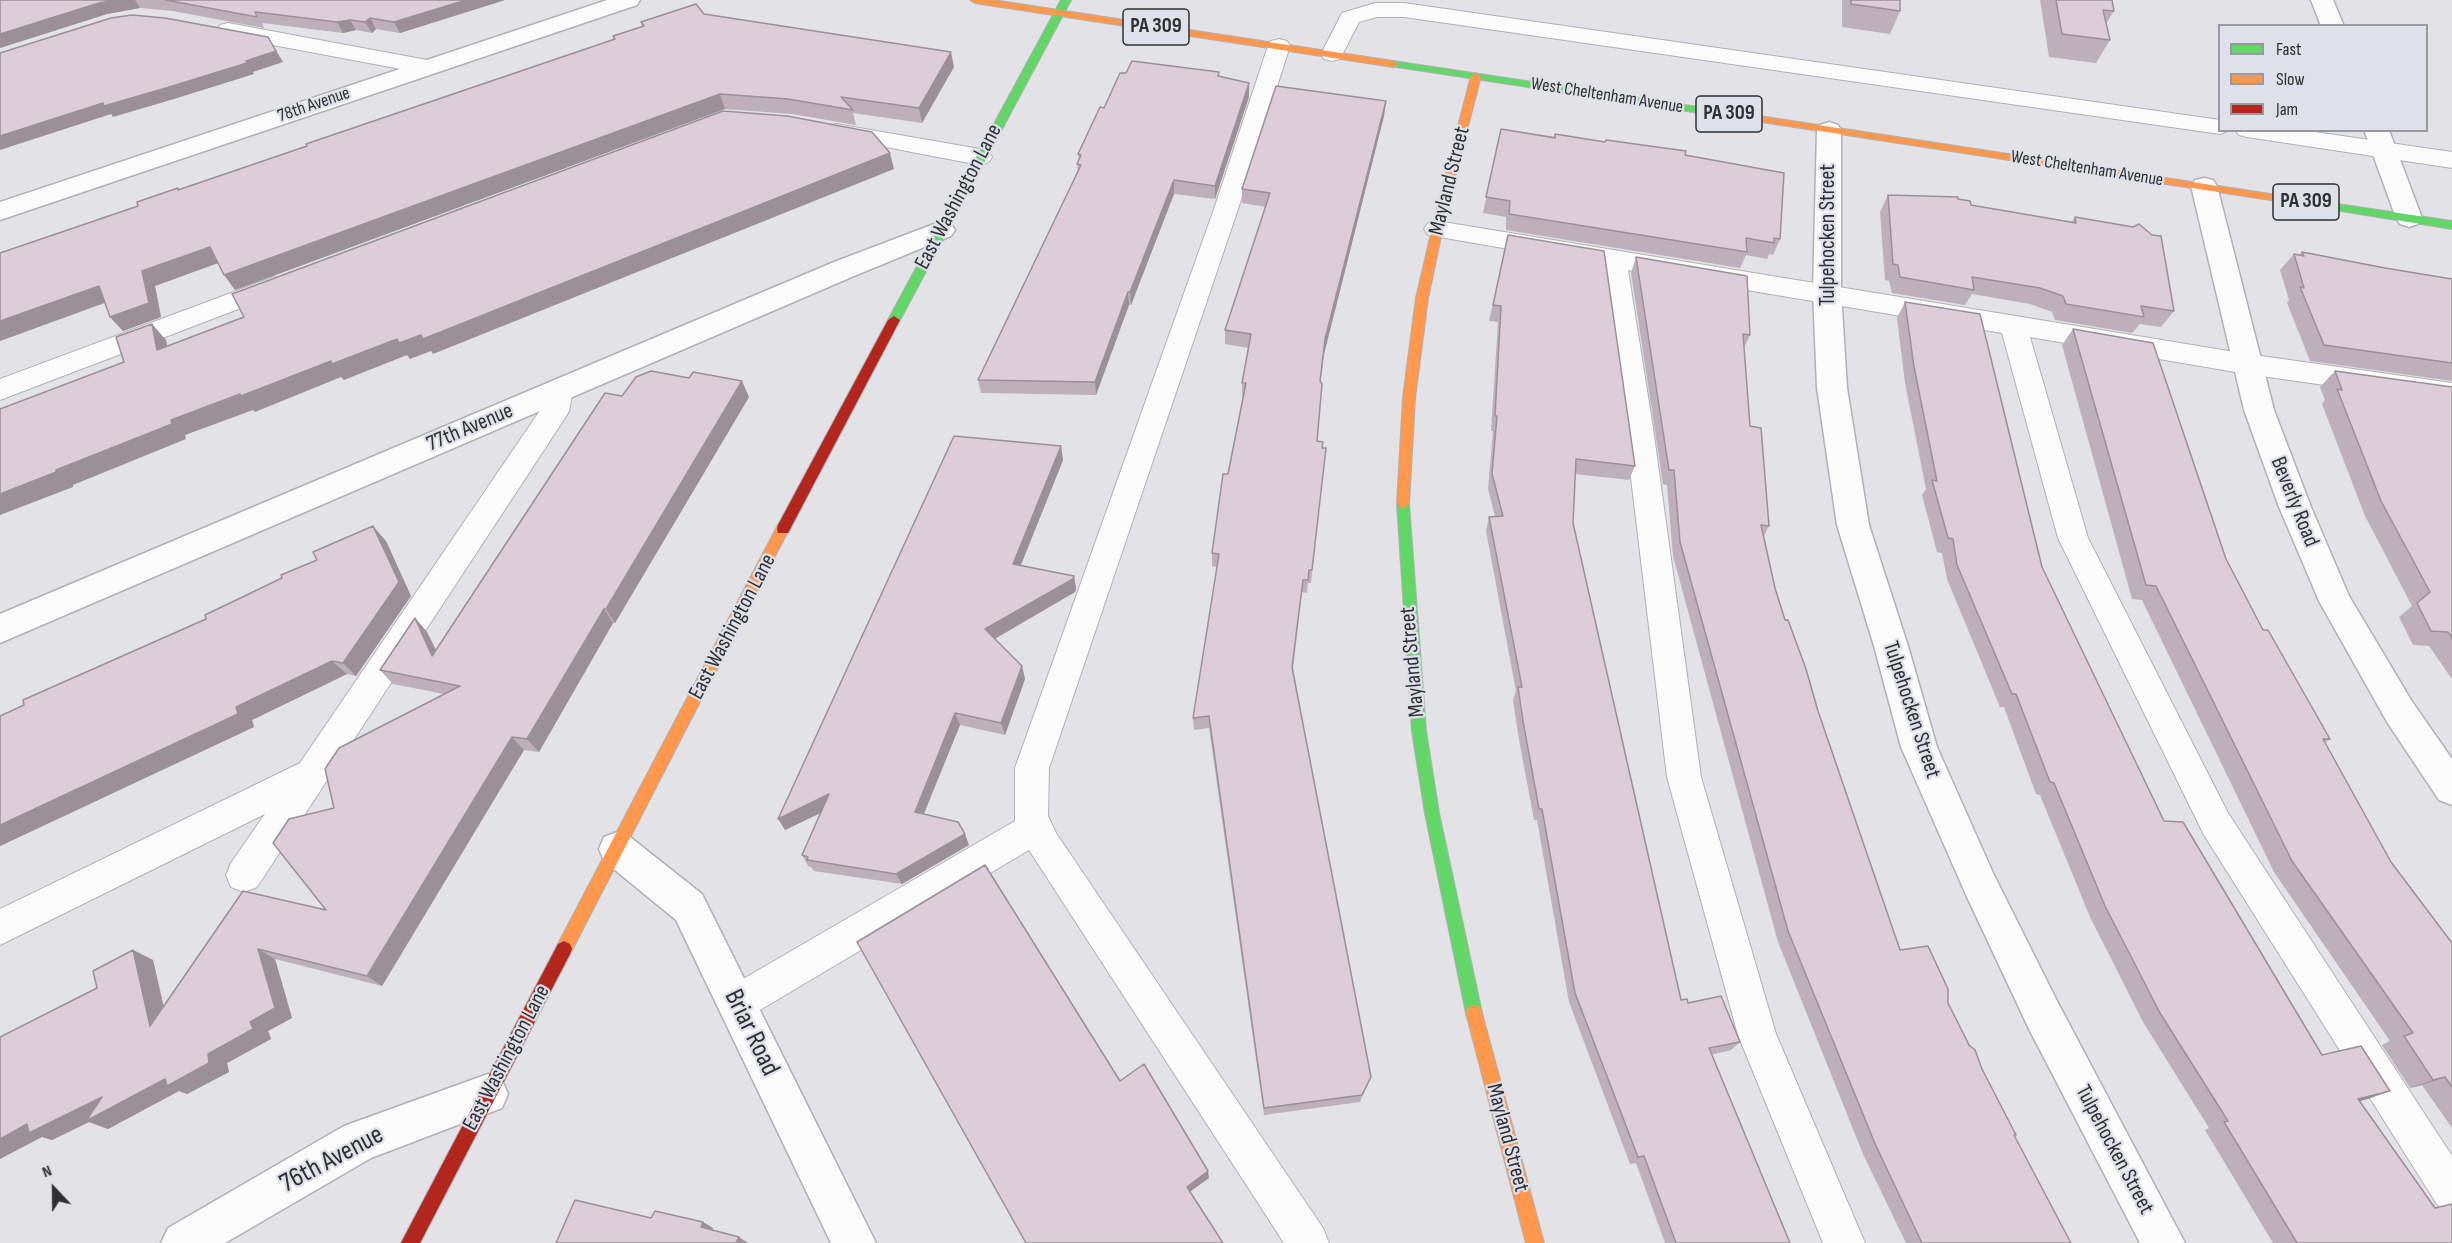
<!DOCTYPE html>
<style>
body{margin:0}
#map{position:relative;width:2452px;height:1243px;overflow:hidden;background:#e2e2e7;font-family:"Sofia Sans Condensed",sans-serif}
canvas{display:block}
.legend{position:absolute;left:2218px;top:24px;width:210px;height:108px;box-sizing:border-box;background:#dfe1ea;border:2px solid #989aa0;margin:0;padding:8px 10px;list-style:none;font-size:18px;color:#2e2f32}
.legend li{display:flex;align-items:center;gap:12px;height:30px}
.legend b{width:30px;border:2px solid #989aa0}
.north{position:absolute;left:24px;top:1159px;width:60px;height:60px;-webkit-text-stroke:4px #dfe1ea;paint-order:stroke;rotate:338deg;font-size:16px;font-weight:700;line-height:24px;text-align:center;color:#2e2f32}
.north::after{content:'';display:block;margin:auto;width:21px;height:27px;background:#2e2f32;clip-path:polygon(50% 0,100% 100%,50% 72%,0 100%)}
</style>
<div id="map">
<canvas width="2452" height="1243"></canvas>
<ul class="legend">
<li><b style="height:8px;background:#63d668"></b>Fast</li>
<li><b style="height:8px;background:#ff974d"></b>Slow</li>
<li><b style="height:8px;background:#b3261e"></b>Jam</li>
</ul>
<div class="north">N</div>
</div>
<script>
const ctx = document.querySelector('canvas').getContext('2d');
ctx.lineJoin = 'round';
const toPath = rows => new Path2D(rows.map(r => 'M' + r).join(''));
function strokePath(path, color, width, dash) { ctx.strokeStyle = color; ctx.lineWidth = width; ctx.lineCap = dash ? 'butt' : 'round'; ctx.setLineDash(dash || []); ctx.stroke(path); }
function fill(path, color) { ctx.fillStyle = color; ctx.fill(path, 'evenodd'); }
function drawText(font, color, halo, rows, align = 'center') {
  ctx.font = font + ' "Sofia Sans Condensed",sans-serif'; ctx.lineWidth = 4.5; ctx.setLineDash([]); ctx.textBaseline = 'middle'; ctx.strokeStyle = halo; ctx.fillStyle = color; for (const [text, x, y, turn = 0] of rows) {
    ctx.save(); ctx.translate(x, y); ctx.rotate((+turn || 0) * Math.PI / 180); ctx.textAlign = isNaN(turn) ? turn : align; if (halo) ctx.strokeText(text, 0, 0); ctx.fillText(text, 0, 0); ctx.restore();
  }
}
const lane = toPath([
 [1375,3,1404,3,2220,120,2220,130,2229,130,2220,134,1404,17,1377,17,1359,22,1340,59,1332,61,1324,59,1321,54,1342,13,1375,3],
 [228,23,427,60,435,62,438,67,435,72,427,74,220,35,217,30,220,25,228,23],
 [1279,39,1287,41,1290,46,1238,209,1049,768,1048,816,1056,833,1323,1228,1329,1243,1284,1243,1029,850,750,1016,737,1022,724,1016,718,1003,724,990,1015,821,1015,768,1214,209,1268,46,1271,41,1279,39],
 [836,124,980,149,989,152,992,157,989,162,980,165,828,136,824,131,828,126,836,124],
 [2235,130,2301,130,2452,152,2452,168,2247,137,2239,135,2235,130],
 [1437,221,2247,354,2452,383,2452,403,2247,374,2030,337,2088,538,2228,813,2452,1156,2452,1212,2438,1206,2204,835,2058,538,2002,333,1628,270,1653,428,1701,777,1776,1034,1865,1243,1823,1243,1738,1035,1667,777,1625,428,1601,265,1428,235,1424,229,1428,223,1437,221],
 [274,277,283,280,287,286,283,292,0,400,0,379,274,277],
 [559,380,569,383,573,390,569,411,565,418,257,887,244,892,231,887,226,875,231,863,265,814,0,945,0,909,300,763,541,409,545,390,549,383,559,380]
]);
const street = toPath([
 [607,0,640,0,637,5,0,220,0,202,607,0],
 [2311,0,2333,0,2344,26,2321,26,2311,0],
 [1829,122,1838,125,1841,130,1841,292,1847,388,1869,525,1908,646,1937,747,1993,873,2057,1001,2185,1243,2140,1243,2029,1029,1967,897,1901,747,1874,646,1837,525,1817,388,1813,292,1817,130,1820,125,1829,122],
 [2364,130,2389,130,2422,218,2418,224,2409,227,2400,224,2396,218,2364,130],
 [2204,178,2213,180,2217,186,2274,410,2311,507,2349,596,2411,700,2452,759,2452,805,2439,800,2387,722,2319,601,2279,507,2244,410,2191,186,2195,180,2204,178],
 [942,221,951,224,955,230,951,236,854,276,0,643,0,614,834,262,942,221],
 [617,832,630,837,702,894,876,1243,831,1243,676,920,604,861,599,849,604,837,617,832],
 [488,1074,502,1080,508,1094,502,1108,371,1158,225,1243,161,1243,168,1228,344,1126,488,1074]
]);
const fast = toPath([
 [1061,0,1071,0,900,320,898,323,890,323,888,320,1061,0],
 [1393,61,1759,116,1764,119,1759,122,1390,66,1388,64,1393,61],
 [2277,195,2452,221,2452,229,2273,200,2273,196,2277,195],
 [1403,499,1409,504,1426,731,1439,813,1482,1013,1480,1019,1474,1021,1468,1019,1466,1013,1425,813,1412,731,1397,504,1403,499]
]);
const slow = toPath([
 [970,0,993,0,1393,61,1398,64,1393,67,975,3,970,0],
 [1476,73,1481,76,1447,208,1428,298,1415,398,1409,504,1403,509,1397,504,1403,398,1416,298,1437,208,1471,76,1476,73],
 [1759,116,2277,195,2282,198,2277,201,1755,121,1755,117,1759,116],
 [783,524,789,529,570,954,564,957,558,954,556,949,558,944,778,525,783,524],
 [1474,1005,1480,1007,1482,1013,1544,1243,1526,1243,1466,1013,1468,1007,1474,1005]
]);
const jam = toPath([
 [894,316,900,320,788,533,778,533,777,529,778,525,888,320,894,316],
 [564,941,570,944,572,949,570,954,420,1243,401,1243,558,944,564,941]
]);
const wall = toPath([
 [0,0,505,0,400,33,376,29,372,33,356,30,343,33,262,23,264,28,173,11,140,8,107,14,0,48],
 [1842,0,1900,0,1900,11,1890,34,1842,27],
 [2040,0,2112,0,2114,11,2106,24,2110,40,2096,63,2049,57],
 [704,14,954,67,922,123,853,113,856,125,792,114,725,109,235,290,217,263,155,286,161,317,123,331,110,317,105,303,0,341,0,253,138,206,179,190,614,40,613,36,642,27,641,22],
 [1219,72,1219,76,1249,83,1249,97,1215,199,1174,194,1131,305,1129,305,1096,395,981,393,978,380,1078,172,1077,164,1079,160,1078,154,1104,108],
 [1386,101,1384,116,1324,354,1320,382,1317,441,1322,448,1324,462,1311,583,1308,583,1307,593,1302,592,1293,669,1368,1084,1360,1102,1264,1115,1209,728,1194,730,1193,718,1217,567,1212,566,1212,553,1228,474,1243,397,1242,397,1242,383,1248,348,1225,344,1225,330,1266,207,1242,203,1242,189],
 [1501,129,1685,155,1780,239,1773,255,1769,254,1767,259,1746,255,1740,268,1506,230,1506,217,1483,213],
 [1888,195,1958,199,1971,205,2071,223,2075,217,2174,311,2161,327,2140,324,2132,333,2055,320,2052,312,2030,304,1972,294,1965,305,1892,293,1889,281,1885,280,1880,212],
 [1508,235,1635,466,1629,480,1575,474,1573,523,1681,1000,1688,1003,1740,1042,1731,1050,1711,1055,1790,1243,1665,1243,1636,1163,1630,1164,1569,1002,1537,820,1534,820,1518,734,1513,700,1516,691,1486,531,1489,517,1495,516,1488,489,1493,431,1491,431,1498,322,1489,321],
 [2302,252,2385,268,2452,279,2452,381,2310,361,2287,303,2289,300,2280,270,2294,254,2299,255],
 [1636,257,1750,335,1744,348,1750,426,1769,526,1764,536,1775,588,1785,620,1900,950,1948,1003,1982,1069,2014,1136,2071,1243,1906,1243,1863,1154,1778,942,1673,556,1667,485,1663,484,1631,273],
 [1905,302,2042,567,2164,821,2322,1055,2390,1091,2360,1101,2452,1243,2273,1243,2205,1130,2209,1128,2143,1022,2090,917,2040,795,2036,794,2004,707,2000,707,1947,579,1942,553,1937,552,1922,495,1926,489,1905,383,1897,318],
 [2073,329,2226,559,2263,630,2330,739,2325,743,2391,862,2452,943,2452,1128,2422,1085,2410,1088,2382,1045,2390,1041,2274,872,2142,600,2132,599,2062,345],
 [2335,371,2452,387,2452,679,2429,646,2413,645,2399,617,2412,606,2365,516,2322,404,2325,400,2320,387],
 [622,396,749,397,615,623,613,623,539,752,524,750,382,986,275,959,292,1018,268,1031,271,1039,227,1063,229,1072,187,1094,179,1091,108,1129,89,1122,52,1140,42,1137,97,988,133,950,153,960,164,1007,326,910,334,808,444,694,393,684,380,670,415,618,427,632,436,650],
 [1061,446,1063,460,1021,565,1074,576,1076,589,1075,592,995,639,1022,666,1025,679,1005,735,960,725,924,814,969,845,902,884,814,871,811,867,808,866,802,855,820,813,785,830],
 [386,541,411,596,356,676,347,674,252,720,254,727,0,846,0,716,206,619,317,560]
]);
const shadedWall = toPath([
 [116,0,135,0,140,8,107,14,0,48,0,34,99,3],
 [466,0,505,0,400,33,394,22],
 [370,18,376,29,372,33,365,22],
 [350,20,356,30,343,33,337,22],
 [268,37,283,62,253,72,254,74,174,99,113,117,111,114,0,150,0,136,103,103,246,61],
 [951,52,954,67,922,123,919,108],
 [1249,83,1249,97,1215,199,1215,186],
 [720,94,725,109,235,290,224,275],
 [1386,101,1384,116,1324,354,1319,395,1325,339],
 [890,153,894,169,433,354,431,351,410,359,407,355,344,380,341,377,255,412,253,410,185,435,186,439,73,485,73,487,0,515,0,494,171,420,331,361,397,339],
 [1174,180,1174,194,1131,305,1130,292],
 [210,247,221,262,155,286,161,317,123,331,110,317,142,271],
 [99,286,112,300,0,341,0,321],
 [1128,292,1129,305,1096,395,1095,382],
 [152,324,166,340,172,366,157,350],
 [742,381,749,397,615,623,606,609],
 [1061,446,1063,460,1016,577,1013,564],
 [373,526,386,541,411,596,356,676,343,663],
 [1074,576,1076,589,1075,592,989,642,985,629],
 [604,609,613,623,539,752,527,739],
 [415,618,427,632,445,669,432,656],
 [332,661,347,674,252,720,254,727,0,846,0,825,236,707],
 [1022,666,1025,679,1005,735,1001,723],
 [955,713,960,725,920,823,915,812],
 [512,737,524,750,382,986,367,976],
 [829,794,835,806,785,830,778,819],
 [965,834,969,845,902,884,896,874],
 [258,949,275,959,292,1018,268,1031,271,1039,227,1063,229,1072,187,1094,179,1091,108,1129,89,1122,52,1140,42,1137,0,1159,0,1139,27,1124,102,1097,208,1054,250,1022],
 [133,950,153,960,170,1036,150,1026],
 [2445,1077,2422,1085,2410,1088,2433,1080],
 [2390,1091,2368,1099,2337,1107,2358,1099],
 [1208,1171,1209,1178,1187,1194,1187,1187],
 [703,1222,713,1228,711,1233,701,1227],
 [739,1237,748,1243,736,1243]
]);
const building = toPath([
 [0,0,116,0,99,3,0,34,0,0],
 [166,0,466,0,394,22,370,18,365,22,350,20,337,22,255,12,257,17,166,0],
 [1851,0,1900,0,1900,11,1851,4,1851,0],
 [2056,0,2112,0,2114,11,2103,10,2110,40,2062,34,2056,0],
 [696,4,704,14,951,52,919,108,841,97,853,110,788,99,720,94,224,275,210,247,142,271,149,303,110,317,99,286,0,321,0,253,138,206,137,202,178,188,178,190,307,146,306,144,615,39,613,36,644,26,641,22,696,4],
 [132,15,165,18,268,37,276,51,246,61,247,63,166,88,104,106,103,103,0,136,0,53,111,18,132,15],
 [1132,61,1219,72,1218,76,1249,83,1215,186,1174,180,1130,292,1128,292,1095,382,978,380,1081,165,1077,164,1081,155,1078,154,1100,107,1104,108,1120,73,1126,73,1132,61],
 [1276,86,1386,101,1325,339,1320,381,1322,384,1317,441,1323,442,1322,448,1326,448,1312,570,1309,570,1308,580,1303,580,1292,667,1371,1077,1362,1095,1264,1108,1209,716,1193,718,1219,554,1212,553,1223,474,1228,474,1246,383,1242,383,1251,334,1225,330,1270,193,1242,189,1276,86],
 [723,111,787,116,872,132,890,153,423,339,421,335,399,343,397,339,332,364,331,361,241,396,240,394,171,420,172,424,56,470,56,472,0,494,0,409,124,362,116,337,152,324,157,350,244,317,232,294,723,111],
 [1501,129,1555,138,1555,134,1605,142,1606,140,1686,151,1685,155,1784,173,1780,239,1774,238,1774,243,1746,238,1747,252,1509,214,1510,201,1486,197,1501,129],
 [1888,195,1958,197,1958,199,1970,201,1971,205,2076,223,2075,217,2133,227,2139,224,2152,235,2161,236,2174,311,2141,306,2144,317,2066,304,2063,296,2040,288,1972,277,1974,290,1900,277,1898,265,1893,264,1888,195],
 [1508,235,1604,251,1635,466,1576,459,1573,523,1681,1000,1687,999,1688,1003,1721,996,1740,1042,1709,1048,1790,1243,1676,1243,1644,1156,1638,1157,1575,993,1542,809,1539,809,1523,721,1518,687,1522,687,1489,517,1503,516,1492,474,1497,416,1495,416,1501,306,1493,305,1508,235],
 [2302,252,2385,268,2452,279,2452,363,2324,345,2300,287,2304,288,2294,254,2304,256,2302,252],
 [1636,257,1747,276,1750,335,1743,334,1750,426,1761,428,1769,526,1761,525,1775,588,1785,620,1788,620,1806,669,1818,711,1900,950,1928,946,1948,989,1948,1003,1969,1045,1975,1050,1982,1069,2016,1135,2014,1135,2071,1243,1922,1243,1876,1146,1788,931,1680,542,1674,470,1669,470,1636,257],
 [1905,302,1980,314,2042,567,2164,821,2183,822,2322,1055,2361,1046,2390,1091,2358,1099,2435,1208,2452,1204,2452,1243,2297,1243,2224,1122,2228,1121,2160,1013,2105,906,2054,783,2050,782,2016,694,2012,694,1957,565,1953,539,1948,538,1932,480,1937,481,1914,367,1905,302],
 [2073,329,2153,343,2226,559,2263,630,2268,630,2330,739,2323,739,2391,862,2452,943,2452,1087,2445,1077,2433,1080,2404,1036,2413,1033,2292,861,2156,586,2146,585,2073,329],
 [651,371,689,378,693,372,742,381,606,609,604,609,527,739,512,737,367,976,258,949,275,1008,250,1022,253,1029,208,1054,209,1063,167,1086,165,1079,86,1121,102,1097,29,1133,27,1124,0,1139,0,1037,97,988,93,971,133,950,150,1026,243,891,326,910,273,843,289,819,334,808,325,769,339,748,460,686,380,670,415,618,432,656,605,393,622,396,636,377,651,371],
 [2335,371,2452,387,2452,638,2448,632,2431,631,2417,603,2430,592,2381,501,2337,389,2342,390,2335,371],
 [954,436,1061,446,1013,564,1074,576,1073,579,985,629,1022,666,1001,723,955,713,915,812,958,822,965,834,896,874,807,860,808,857,802,855,829,794,778,819,954,436],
 [373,526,399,582,343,663,332,661,236,707,238,714,0,825,0,716,24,705,23,700,206,619,205,615,282,578,281,575,317,560,313,552,373,526],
 [985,865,1120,1081,1144,1064,1208,1171,1187,1187,1223,1243,1026,1243,857,942,985,865],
 [575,1200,651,1218,655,1211,703,1222,701,1227,739,1237,736,1243,556,1243,575,1200]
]);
const farStreetnames = [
 ["West Cheltenham Avenue",1607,96,9],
 ["78th Avenue",314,105,-19],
 ["West Cheltenham Avenue",2087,169,9]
];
const shields = [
 [1156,27,66],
 [1729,114,66],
 [2306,202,66]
];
const shieldNames = [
 ["PA 309",1156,27],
 ["PA 309",1729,114],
 ["PA 309",2306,202]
];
const streetNames = [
 ["Mayland Street",1450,181,-76],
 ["East Washington Lane",959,197,-62],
 ["Tulpehocken Street",1828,235,-90],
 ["77th Avenue",470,428,-23],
 ["Beverly Road",2294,502,68],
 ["East Washington Lane",733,627,-62],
 ["Mayland Street",1413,662,-95],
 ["Tulpehocken Street",1911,710,72],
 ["East Washington Lane",507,1058,-62],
 ["Mayland Street",1507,1138,75],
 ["Tulpehocken Street",2114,1150,62]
];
const nearStreetnames = [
 ["Briar Road",751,1033,64],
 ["76th Avenue",332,1160,-28]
];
strokePath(lane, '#b0b1b5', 2);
strokePath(street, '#b0b1b5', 3);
strokePath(fast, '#b0b1b5', 2);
strokePath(slow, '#b0b1b5', 2);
strokePath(jam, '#b0b1b5', 2);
fill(lane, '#fbfbfb');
fill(street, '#fbfbfb');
fill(fast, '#63d668');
fill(slow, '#ff974d');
fill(jam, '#b3261e');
fill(wall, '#beb0ba');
fill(shadedWall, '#9b9097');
fill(building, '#ddcdd8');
strokePath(building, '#9b9097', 1.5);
drawText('18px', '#2e2f32', '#dfe1ea', farStreetnames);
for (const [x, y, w] of shields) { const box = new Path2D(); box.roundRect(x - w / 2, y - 18, w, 36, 4.5); ctx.fillStyle = '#dfe1ea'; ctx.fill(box); strokePath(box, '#2e2f32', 1.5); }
drawText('bold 21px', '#2e2f32', null, shieldNames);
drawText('22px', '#2e2f32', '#dfe1ea', streetNames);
drawText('27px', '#2e2f32', '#dfe1ea', nearStreetnames);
</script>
